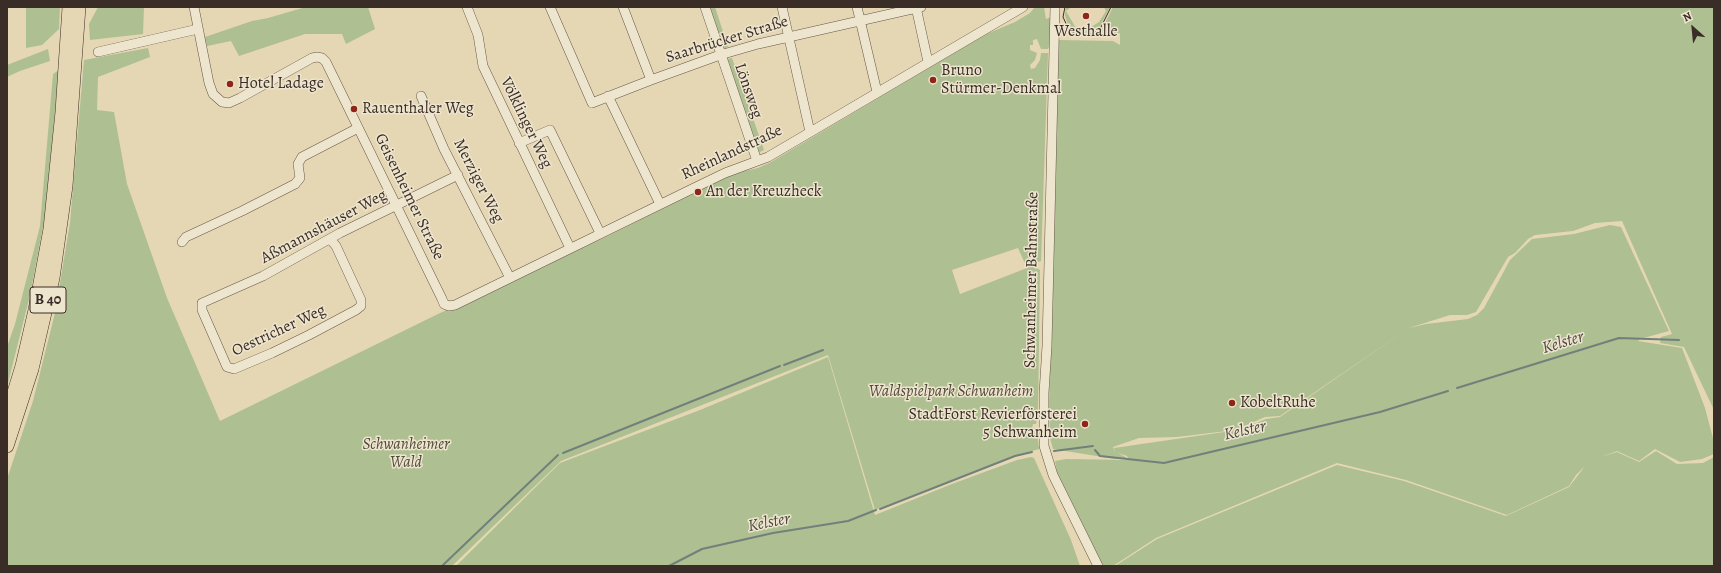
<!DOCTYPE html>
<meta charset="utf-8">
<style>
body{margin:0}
#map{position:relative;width:1721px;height:573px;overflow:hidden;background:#e5d7b3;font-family:Alegreya,serif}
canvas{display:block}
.frame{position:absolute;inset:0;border:8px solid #3a2c26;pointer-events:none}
.north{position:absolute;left:1673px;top:8px;width:40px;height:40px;-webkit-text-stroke:3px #eee5ce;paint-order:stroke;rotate:333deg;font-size:11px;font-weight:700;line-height:16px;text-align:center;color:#3a2c26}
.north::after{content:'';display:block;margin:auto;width:14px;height:18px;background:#3a2c26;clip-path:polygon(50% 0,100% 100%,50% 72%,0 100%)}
</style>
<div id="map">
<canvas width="1721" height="573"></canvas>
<div class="frame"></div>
<div class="north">N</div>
</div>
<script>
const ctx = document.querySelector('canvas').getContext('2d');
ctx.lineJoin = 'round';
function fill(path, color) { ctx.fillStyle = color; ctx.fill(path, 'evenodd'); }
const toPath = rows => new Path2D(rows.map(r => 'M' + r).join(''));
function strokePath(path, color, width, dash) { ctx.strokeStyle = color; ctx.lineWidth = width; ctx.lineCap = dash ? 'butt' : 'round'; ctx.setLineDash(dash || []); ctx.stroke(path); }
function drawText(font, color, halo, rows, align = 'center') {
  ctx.font = font + ' Alegreya,serif'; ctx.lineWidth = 3; ctx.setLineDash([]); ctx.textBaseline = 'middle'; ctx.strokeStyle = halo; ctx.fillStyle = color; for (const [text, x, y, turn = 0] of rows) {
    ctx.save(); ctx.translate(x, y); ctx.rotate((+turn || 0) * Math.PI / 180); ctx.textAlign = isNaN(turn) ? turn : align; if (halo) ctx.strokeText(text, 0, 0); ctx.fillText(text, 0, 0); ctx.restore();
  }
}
const green = toPath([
 [26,7,60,7,59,29,42,45,26,48],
 [98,7,144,7,143,34,90,40,89,24],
 [306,7,368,7,375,29,346,44,342,34,305,34,239,56,231,41,207,46,205,37,252,21,268,18],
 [708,7,715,7,728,47,723,49],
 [1035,7,1044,7,1046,19,1051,17,1050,45,1048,49,1041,49,1037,39,1033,40,1033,45,1030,45,1030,50,1037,53,1035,60,1030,65,1031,69,1035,68,1040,60,1041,53,1048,53,1041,261,1035,263,1036,267,1040,270,1038,414,1036,424,1033,424,1032,428,1037,429,1039,449,1009,458,875,510,828,355,561,461,452,566,7,566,7,479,33,401,55,313,70,223,84,60,148,48,150,57,98,77,97,110,114,112,127,184,167,298,220,421,438,314,604,238,735,173,758,168,771,162,984,35,1015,22,1030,13],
 [1018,248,1027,268,960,294,952,270],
 [1066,7,1070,8,1066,11,1077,30,1085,31,1099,22,1106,11,1104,7,1110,7,1099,28,1093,32,1086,34,1076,32,1068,25,1065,15],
 [1113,7,1714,7,1714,410,1684,347,1660,343,1661,337,1672,334,1622,221,1595,223,1573,231,1535,235,1528,239,1515,253,1508,257,1476,312,1467,315,1450,315,1409,328,1280,416,1265,417,1235,430,1177,437,1139,438,1113,447,1115,453,1114,448,1238,430,1266,419,1280,417,1409,328,1426,324,1468,319,1477,315,1484,308,1510,260,1532,239,1574,234,1610,225,1621,227,1669,331,1640,339,1638,341,1682,348,1705,408,1714,442,1714,454,1702,459,1680,462,1655,449,1639,461,1617,451,1601,457,1617,452,1639,462,1656,451,1677,464,1703,463,1714,457,1714,566,1115,566,1157,539,1337,465,1404,481,1506,516,1569,487,1585,466,1576,475,1569,486,1507,515,1406,480,1337,463,1156,538,1113,566,1103,566,1057,472,1055,461,1066,459,1129,460,1127,456,1118,453,1127,458,1115,459,1053,449,1050,438,1049,405,1057,40,1113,41,1120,45,1120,33,1102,37,1089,37,1098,32,1103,27],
 [48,49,50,61,20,71,7,77,7,65],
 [732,58,764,150,758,153,727,59],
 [59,70,45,216,30,295,7,387,7,347,15,324,40,226,53,74],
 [828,357,875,515,952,484,1017,460,1031,457,1034,458,1071,540,1080,566,456,566,560,463,700,410]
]);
const stream = toPath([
 [784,365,823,350],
 [1457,388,1619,338,1679,340],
 [1095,450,1100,456,1164,463,1380,412,1448,391],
 [1054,451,1093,446],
 [563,453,780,366],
 [880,509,1015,456,1032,452],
 [442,566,558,455],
 [669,566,702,549,773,533,848,521,876,510]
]);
const minor = toPath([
 [194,7,209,83,213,94,222,102,229,103,240,98,312,58,317,57,322,58,326,62,442,299,444,304,449,306,455,305,696,187,725,173,768,157,1023,7],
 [467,7,478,35,483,66,570,248],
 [550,7,592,103,651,80,720,55,758,44,921,7],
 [623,7,651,80],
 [705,7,757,161],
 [782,7,810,132],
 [857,7,877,92],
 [916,7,928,62],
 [1055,7,1047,346,1044,393,1044,446,1053,475,1098,566],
 [98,52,198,29],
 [421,96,444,149,510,278],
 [608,96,660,204],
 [519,143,550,130,600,233],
 [330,239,336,246,361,300,361,306,356,310,309,335,272,353,234,369,227,367,202,310,202,303,263,276,340,233,458,175],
 [182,242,186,237,242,211,295,184,300,178,298,164,302,157,358,128]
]);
const highway = toPath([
 [7,415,22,366,35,310,50,229,62,112,69,7],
 [7,446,32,369,53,278,66,186,79,7]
]);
const tram = toPath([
 [1065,7,1063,17,1068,28,1074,33,1086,35,1093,33,1100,29,1111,7]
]);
const markers = [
 [1086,16,4,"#8f2418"],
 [933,80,4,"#8f2418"],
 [230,84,4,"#8f2418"],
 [354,109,4,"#8f2418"],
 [698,192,4,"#8f2418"],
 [1232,403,4,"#8f2418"],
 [1085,424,4,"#8f2418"]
];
const shields = [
 [48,300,36]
];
const shieldNames = [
 ["B 40",48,300]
];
const poiNames = [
 ["Westhalle",1086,32,"center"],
 ["Bruno",941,71],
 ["Stürmer-Denkmal",941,89],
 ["Hotel Ladage",238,84],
 ["Rauenthaler Weg",362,109],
 ["An der Kreuzheck",706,192],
 ["KobeltRuhe",1240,403],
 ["StadtForst Revierförsterei",1077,415,"right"],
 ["5 Schwanheim",1077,433,"right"]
];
const streetNames = [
 ["Saarbrücker Straße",727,40,-17],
 ["Lönsweg",748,91,71],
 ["Völklinger Weg",526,123,64],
 ["Rheinlandstraße",732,153,-25],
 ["Merziger Weg",478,181,63],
 ["Geisenheimer Straße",409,197,64],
 ["Aßmannshäuser Weg",324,227,-28],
 ["Schwanheimer Bahnstraße",1032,280,-89],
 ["Oestricher Weg",279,331,-25]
];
const parkNames = [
 ["Waldspielpark Schwanheim",951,392],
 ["Schwanheimer",406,445],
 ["Wald",406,463]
];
const waterNames = [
 ["Kelster",1563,343,-17],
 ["Kelster",1245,431,-13],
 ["Kelster",769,523,-11]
];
fill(green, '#aebf91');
strokePath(stream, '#72807c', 2);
strokePath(minor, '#655749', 10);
strokePath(highway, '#3a2c26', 14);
strokePath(minor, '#eee5ce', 9);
strokePath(highway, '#e5d7b3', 13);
strokePath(tram, '#3a2c26', 1);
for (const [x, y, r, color] of markers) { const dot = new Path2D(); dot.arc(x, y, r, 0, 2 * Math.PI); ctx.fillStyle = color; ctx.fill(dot); strokePath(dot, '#eee5ce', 1.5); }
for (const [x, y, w] of shields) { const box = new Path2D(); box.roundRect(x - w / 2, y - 13, w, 26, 3); ctx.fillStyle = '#eee5ce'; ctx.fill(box); strokePath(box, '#3a2c26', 1); }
drawText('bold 15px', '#3a2c26', null, shieldNames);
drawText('16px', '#3a2c26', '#eee5ce', poiNames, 'left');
drawText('16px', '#3a2c26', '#eee5ce', streetNames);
drawText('italic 16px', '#51493b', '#eee5ce', parkNames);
drawText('italic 17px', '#4d4843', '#eee5ce', waterNames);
</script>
